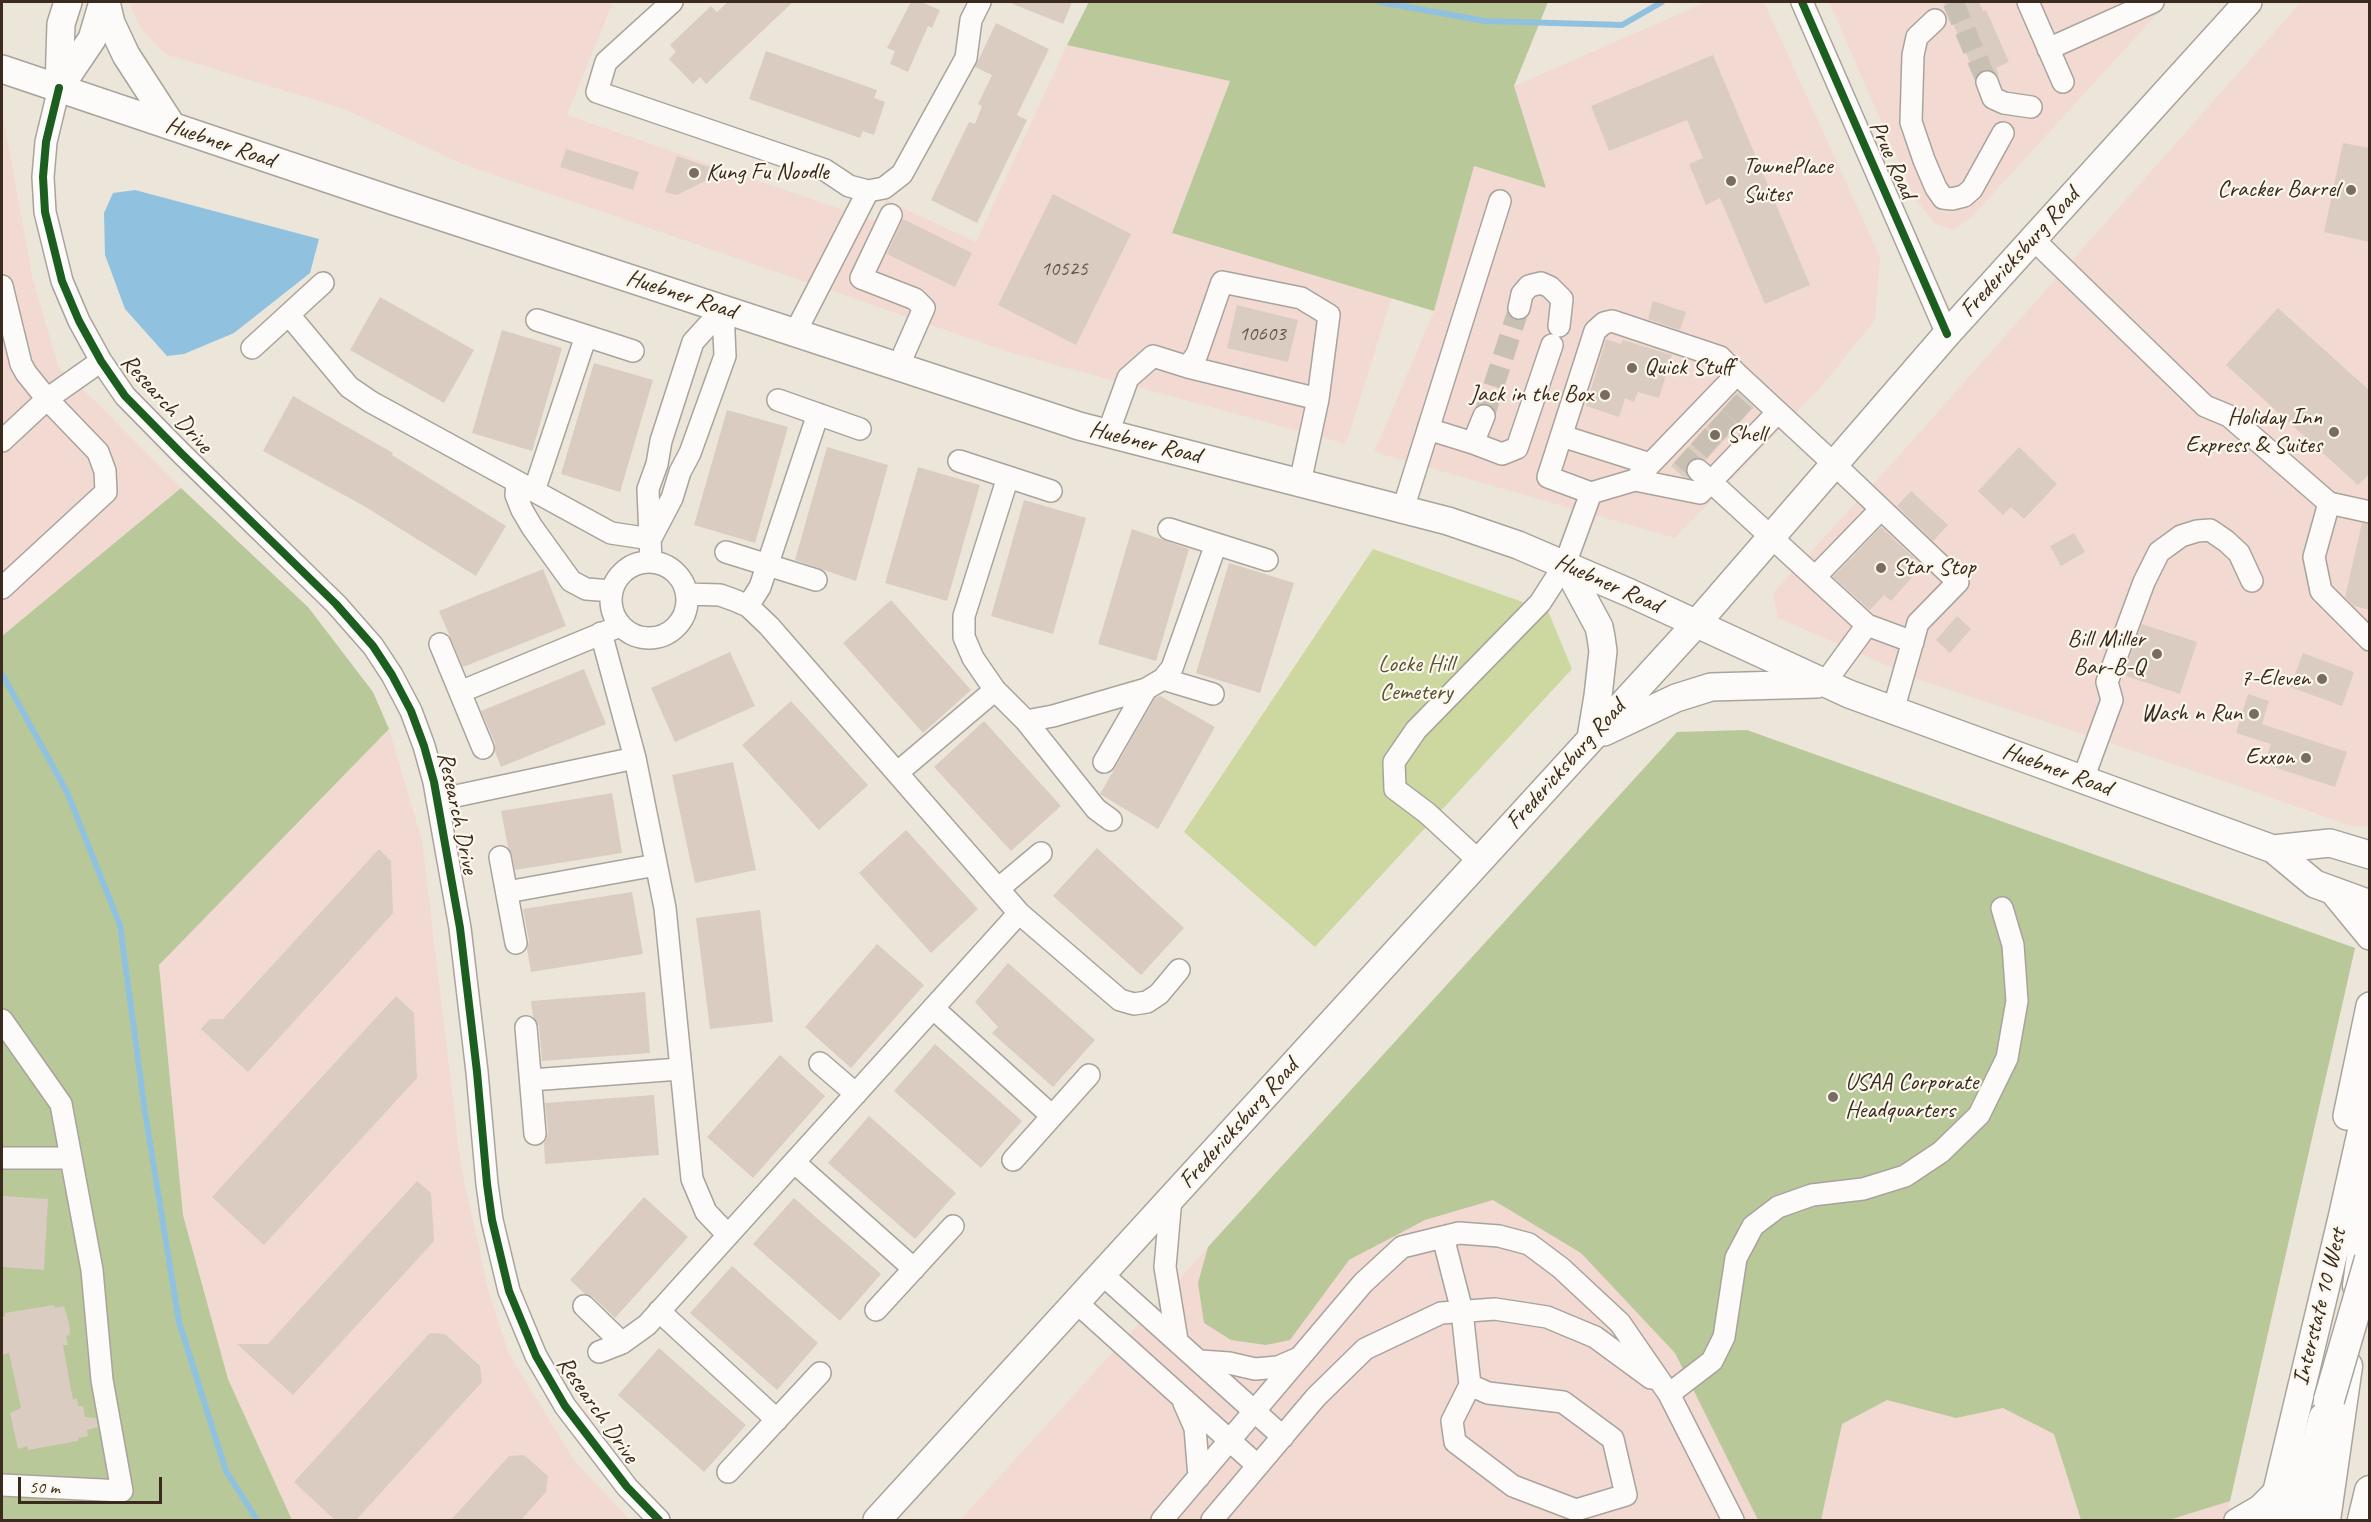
<!DOCTYPE html>
<style>
body{margin:0}
#map{position:relative;width:2371px;height:1522px;overflow:hidden;background:#ece6da;font-family:Caveat,sans-serif}
canvas{display:block}
.frame{position:absolute;inset:0;border:3px solid #3b2a1e;pointer-events:none}
.scale{position:absolute;left:18px;top:1477px;width:144px;height:27px;box-sizing:border-box;border:3px solid #3b2a1e;border-top:0;padding-left:8px;font-size:18px;line-height:21px;white-space:nowrap;color:#3b2a1e;-webkit-text-stroke:4px #fbf7ec;paint-order:stroke}
</style>
<div id="map">
<canvas width="2371" height="1522"></canvas>
<div class="frame"></div>
<div class="scale">50 m</div>
</div>
<script>
const ctx = document.querySelector('canvas').getContext('2d');
ctx.lineJoin = 'round';
function fill(path, color) { ctx.fillStyle = color; ctx.fill(path, 'evenodd'); }
const toPath = rows => new Path2D(rows.map(r => 'M' + r).join(''));
function strokePath(path, color, width, dash) { ctx.strokeStyle = color; ctx.lineWidth = width; ctx.lineCap = dash ? 'butt' : 'round'; ctx.setLineDash(dash || []); ctx.stroke(path); }
function drawText(font, color, halo, rows, align = 'center') {
  ctx.font = font + ' Caveat,sans-serif'; ctx.lineWidth = 4.5; ctx.setLineDash([]); ctx.textBaseline = 'middle'; ctx.strokeStyle = halo; ctx.fillStyle = color; for (const [text, x, y, turn = 0] of rows) {
    ctx.save(); ctx.translate(x, y); ctx.rotate((+turn || 0) * Math.PI / 180); ctx.textAlign = isNaN(turn) ? turn : align; if (halo) ctx.strokeText(text, 0, 0); ctx.fillText(text, 0, 0); ctx.restore();
  }
}
const built = toPath([
 [131,2,613,2,567,115,875,221,886,200,976,242,1067,45,1230,80,1172,233,1392,297,1346,444,1012,353,460,163,344,109,165,54,141,29,131,7],
 [1706,2,1764,2,1880,257,1875,320,1821,387,1675,538,1374,452,1434,311,1474,166,1546,187,1514,86],
 [1829,2,2168,2,1970,219,1953,230,1935,224,1915,199],
 [2301,2,2369,2,2369,825,2366,827,2351,826,2221,780,1920,680,1778,618,1773,593,1896,459],
 [2,115,3,116,33,280,59,368,95,401,181,488,2,636],
 [389,729,422,840,461,1166,488,1289,508,1352,574,1460,630,1520,292,1520,228,1379,183,1214,159,965],
 [1747,730,2355,948,2226,1520,960,1520,1677,732]
]);
const green = toPath([
 [1373,549,1548,611,1572,669,1315,947,1184,832]
]);
const forest = toPath([
 [1089,2,1548,2,1514,86,1546,188,1474,166,1434,311,1172,233,1230,81,1067,45],
 [181,488,308,607,373,692,389,729,159,965,183,1215,228,1379,292,1520,2,1520,2,636],
 [1747,730,2355,948,2230,1501,2169,1520,2081,1520,2054,1434,2003,1408,1956,1418,1887,1400,1842,1424,1821,1520,1758,1520,1675,1353,1581,1253,1493,1200,1425,1220,1349,1260,1290,1340,1266,1345,1231,1340,1204,1323,1198,1283,1208,1247,1677,732]
]);
const water = toPath([
 [135,190,319,239,310,273,234,333,184,354,167,356,125,309,105,255,104,213,113,193]
]);
const stream = toPath([
 [1380,2,1485,21,1622,25,1662,2],
 [2,674,67,792,120,925,145,1112,179,1322,226,1471,257,1520]
]);
const building = toPath([
 [728,2,793,2,706,84,700,77,693,84,669,59,676,52,670,45,711,6,717,12],
 [911,2,921,2,940,10,932,28,928,26,908,72,890,64,895,51,887,48],
 [1008,2,1072,2,1063,24],
 [1944,2,1979,2,1983,11,1986,10,2009,62,1996,68,1999,76,1989,69,1982,70,1976,77],
 [996,23,1049,49,1017,115,1027,120,977,223,931,200,969,122,975,124,982,106,978,104,992,75,975,67],
 [766,51,877,90,874,98,885,102,874,135,863,131,860,138,749,99],
 [1713,55,1810,285,1765,304,1720,198,1706,205,1689,164,1703,158,1687,120,1609,151,1591,106],
 [2343,143,2370,148,2370,242,2324,232],
 [566,149,639,172,633,190,560,167],
 [677,156,724,172,677,195,665,192],
 [1053,194,1131,234,1076,345,998,305],
 [903,219,972,253,955,287,887,254],
 [380,297,474,350,444,403,350,350],
 [1653,301,1686,312,1680,330,1648,319],
 [1237,305,1298,320,1288,362,1227,348],
 [2278,308,2370,391,2370,473,2358,485,2226,365],
 [502,330,562,348,532,451,472,433],
 [1606,339,1621,344,1623,340,1672,355,1659,398,1638,392,1634,402,1625,398,1619,417,1586,406],
 [594,363,653,380,620,492,561,474],
 [1738,392,1754,407,1706,460,1700,458,1689,461,1686,468,1688,478,1682,476,1671,466],
 [293,396,393,453,392,455,506,526,476,576,364,506,263,451],
 [727,410,788,427,755,543,694,525],
 [827,447,888,465,856,581,795,560],
 [2019,447,2057,484,2024,519,2011,507,2003,515,1978,491],
 [918,467,980,485,947,601,885,583],
 [1911,491,1948,525,1933,541,1897,506],
 [1024,500,1086,518,1053,634,991,616],
 [2362,523,2370,524,2370,610,2354,606,2345,597],
 [1881,527,1916,560,1907,569,1914,575,1891,601,1884,595,1870,610,1833,577],
 [1132,529,1189,549,1156,661,1098,644],
 [2074,533,2085,552,2061,566,2050,546],
 [1229,563,1294,583,1260,693,1196,673],
 [543,569,566,626,463,667,439,611],
 [891,600,971,690,923,733,843,643],
 [1957,616,1971,629,1950,653,1936,640],
 [2142,624,2197,642,2180,694,2123,675],
 [730,652,755,706,675,742,651,688],
 [2303,653,2354,672,2342,706,2290,687],
 [584,669,606,724,501,767,495,752,495,743,481,711],
 [2248,694,2269,701,2262,724,2347,752,2335,787,2264,764,2271,744,2236,733],
 [1160,696,1215,727,1158,829,1100,794,1155,698],
 [791,701,868,785,819,830,742,745],
 [984,721,1061,806,1011,851,934,767],
 [733,762,756,870,695,883,672,775],
 [612,793,622,853,515,870,512,854,508,847,501,811],
 [906,830,978,909,931,953,859,873],
 [1097,848,1184,928,1141,975,1053,896],
 [379,849,391,861,393,913,248,1072,201,1029,210,1019,223,1019],
 [632,892,643,954,531,972,527,949,529,941,523,909],
 [760,910,773,1022,710,1029,696,918],
 [877,944,924,985,851,1068,805,1027],
 [1008,963,1095,1040,1053,1087,992,1033,998,1027,975,1002],
 [645,992,650,1053,542,1061,539,1026,533,1016,531,1001],
 [396,996,414,1013,417,1078,264,1245,212,1197],
 [935,1044,1022,1121,981,1168,894,1091],
 [780,1055,825,1096,753,1178,707,1137],
 [654,1095,659,1155,545,1164,544,1143,548,1133,545,1103],
 [869,1116,956,1193,915,1239,828,1163],
 [417,1181,431,1193,434,1241,293,1395,237,1344,268,1344],
 [2,1196,48,1199,44,1270,2,1267],
 [644,1197,688,1237,615,1318,593,1297,585,1294,570,1280],
 [794,1198,881,1274,840,1321,753,1244],
 [732,1266,818,1343,777,1390,690,1313],
 [54,1305,55,1308,64,1306,69,1323,70,1335,66,1336,68,1345,63,1345,73,1400,77,1398,78,1406,83,1406,85,1417,96,1418,98,1427,87,1430,88,1436,78,1438,78,1441,28,1450,27,1446,18,1449,10,1413,21,1408,9,1353,2,1355,2,1317,5,1316,5,1313],
 [430,1333,445,1334,480,1366,482,1382,355,1521,336,1521,294,1482],
 [659,1348,746,1425,704,1472,618,1395],
 [524,1455,548,1476,546,1492,520,1521,450,1521,509,1456]
]);
const minorTunnel = toPath([
 [1953,2,1987,82],
 [1729,402,1746,417],
 [1484,416,1519,308],
 [1715,418,1731,433],
 [1698,436,1715,451],
 [1681,455,1698,470]
]);
const minor = toPath([
 [672,2,606,62,597,92,825,170,849,186,868,191,884,188,902,174,966,58,971,20,980,2],
 [1802,2,1947,334],
 [2028,2,2063,82],
 [1935,20,1917,37,1913,55,1911,122,1924,160,1936,188,1943,198,1952,199,1964,196,1972,189,2003,133],
 [2048,49,2153,2],
 [1987,82,1993,98,2004,103,2031,107],
 [59,88,46,142,43,177,45,212,62,281,79,321,101,361,125,396,182,454,336,604,373,646,392,675,411,711,424,746,434,782,460,928,477,1072,487,1184,492,1220,509,1291,536,1356,565,1406,627,1487,659,1520],
 [891,215,861,278,915,299,924,308,898,367],
 [2033,239,2205,406,2229,416,2329,503,2370,512],
 [2,286,21,364,26,373,47,399,101,361],
 [1519,308,1522,294,1529,286,1541,283,1550,287,1562,299,1559,326],
 [289,315,349,387,371,402,611,533,651,539],
 [537,320,633,351],
 [795,333,868,191],
 [252,348,323,283],
 [1188,367,1318,399],
 [778,400,860,429],
 [1778,412,1700,493,1635,480,1591,493,1548,477,1595,331,1604,323,1612,321,1720,357,1737,374,1778,412,1834,464,1958,582,1918,623,1893,711],
 [1484,416,1473,443,1502,454,1517,448,1552,345],
 [1428,429,1473,443],
 [1108,433,1128,378,1153,356,1188,367,1197,354,1222,282,1301,298,1329,315,1318,399,1300,483],
 [1562,436,1650,464],
 [2,441,47,399,98,452,105,471,106,492,2,588],
 [959,461,1051,491],
 [1698,470,1867,625,1913,642],
 [1008,477,964,616,964,637,973,658,995,690,1026,721,1096,809,1111,820],
 [1635,480,1737,374],
 [517,482,516,495,522,510,532,527,571,581,586,589,612,591],
 [534,491,586,336],
 [2329,503,2314,557,2321,591,2370,640],
 [1403,509,1500,201],
 [1169,529,1267,560],
 [651,538,672,498,680,472,690,453,725,356,723,309],
 [726,552,816,580],
 '611 600a38 38 0 1 1 76 0a38 38 0 1 1-76 0Z',
 [651,562,648,489,657,464,661,441,693,342,723,309],
 [1815,577,1881,509],
 [687,594,720,595,734,600,748,606,769,626,1019,913,1120,1000,1134,1004,1147,1002,1159,994,1179,970],
 [748,606,760,587,818,414],
 [601,633,635,758,665,908,692,1179,706,1212,728,1235],
 [440,644,483,748],
 [1163,679,1213,694],
 [1824,684,1867,625],
 [460,692,615,628],
 [1026,721,1053,716,1146,689,1163,679,1172,668,1216,544],
 [1104,762,1146,689],
 [897,773,995,690],
 [2083,779,2112,700,2107,682,2144,582,2159,552,2181,536,2197,531,2210,530,2226,541,2239,553,2252,581],
 [437,800,635,758],
 [500,857,516,943],
 [1479,861,1427,813,1395,789,1394,762,1416,730,1540,603,1565,564,1591,493],
 [998,889,1041,853],
 [507,892,656,865],
 [933,1008,1052,1116],
 [2,1020,61,1104,92,1270,102,1380,122,1491,2,1485],
 [526,1027,535,1134],
 [820,1063,856,1094],
 [531,1080,680,1069],
 [2,1158,71,1158],
 [1013,1160,1089,1075],
 [794,1162,914,1269],
 [1171,1198,1165,1267,1177,1340],
 [1443,1237,1462,1311,1470,1385,1452,1421,1455,1442,1513,1486,1576,1510,1626,1495,1613,1439,1563,1402,1488,1393,1470,1385],
 [1102,1274,1283,1437],
 [1076,1302,1258,1466],
 [584,1306,622,1343],
 [876,1310,953,1226],
 [659,1311,777,1420],
 [599,1352,622,1343,647,1325,1019,913],
 [1200,1361,1229,1363,1255,1369,1278,1367,1299,1358],
 [1669,1394,1712,1361,1724,1337,1736,1258,1753,1226,1778,1207,1812,1195,1863,1189,1905,1176,1941,1152,1979,1115,2007,1058,2017,1001,2013,945,2002,908],
 [1184,1403,1195,1428,1199,1477],
 [728,1472,820,1373],
 [1162,1520,1363,1283,1402,1247,1459,1233,1499,1236,1529,1244,1561,1268,1620,1323,1669,1394,1733,1520],
 [1212,1520,1316,1397,1365,1349,1441,1313,1495,1309,1547,1317,1595,1337,1651,1378],
 [2235,1520,2259,1506,2277,1488]
]);
const major = toPath([
 [106,2,111,23,126,55,172,126],
 [2,69,394,201,1079,426,1448,521,1518,545,1630,593,1849,694,2273,849,2315,884,2370,904],
 [59,87,61,24,68,2],
 [59,88,92,39,103,2],
 [1565,564,1599,627,1601,637,1603,651,1598,696,1591,738],
 [1604,732,1676,698,1711,687,1817,684],
 [2273,849,2330,843,2370,855],
 [2333,891,2370,936],
 [2347,1116,2370,1006],
 [877,1520,1696,624,1947,334,2248,2],
 [2270,1520,2342,1218,2370,1093]
]);
const highway = toPath([
 [2358,1286,2369,1205,2365,1113],
 [2296,1520,2324,1418],
 [2325,1520,2347,1366],
 [2363,1520,2370,1491]
]);
const highwayBridge = toPath([
 [2329,1400,2370,1259]
]);
const cycleway = toPath([
 [1802,2,1947,334],
 [59,88,46,142,43,177,45,212,62,281,79,321,101,361,125,396,182,454,336,604,373,646,392,675,411,711,424,746,434,782,460,928,477,1072,487,1184,492,1220,509,1291,536,1356,565,1406,627,1487,659,1520]
]);
const markers = [
 [694,173,6,"#796c60"],
 [1731,181,6,"#796c60"],
 [2351,190,6,"#796c60"],
 [1632,368,6,"#796c60"],
 [1605,395,6,"#796c60"],
 [2334,432,6,"#796c60"],
 [1715,435,6,"#796c60"],
 [1881,568,6,"#796c60"],
 [2157,654,6,"#796c60"],
 [2322,679,6,"#796c60"],
 [2254,714,6,"#796c60"],
 [2306,758,6,"#796c60"],
 [1833,1097,6,"#796c60"]
];
const numberNames = [
 ["10525",1064,269],
 ["10603",1262,334]
];
const streetNames = [
 ["Huebner Road",220,143,19],
 ["Prue Road",1892,160,66],
 ["Fredericksburg Road",2020,253,-48],
 ["Huebner Road",681,295,18],
 ["Research Drive",166,404,48],
 ["Huebner Road",1145,443,14],
 ["Huebner Road",1608,584,24],
 ["Fredericksburg Road",1566,765,-48],
 ["Huebner Road",2057,770,20],
 ["Research Drive",457,813,78],
 ["Fredericksburg Road",1239,1124,-48],
 ["Interstate 10 West",2320,1307,-76],
 ["Research Drive",597,1410,55]
];
const poiNames = [
 ["TownePlace",1743,167,"left"],
 ["Suites",1743,195,"left"],
 ["Kung Fu Noodle",706,173,"left"],
 ["Cracker Barrel",2339,190],
 ["Quick Stuff",1644,368,"left"],
 ["Jack in the Box",1593,395],
 ["Holiday Inn",2322,418],
 ["Express & Suites",2322,446],
 ["Shell",1727,435,"left"],
 ["Star Stop",1893,568,"left"],
 ["Bill Miller",2145,640],
 ["Bar-B-Q",2145,668],
 ["7-Eleven",2310,679],
 ["Wash n Run",2242,714],
 ["Exxon",2294,758],
 ["USAA Corporate",1845,1083,"left"],
 ["Headquarters",1845,1111,"left"]
];
const parkNames = [
 ["Locke Hill",1416,665],
 ["Cemetery",1416,693]
];
fill(built, '#f2dad3');
fill(green, '#ccd8a0');
fill(forest, '#b8c899');
fill(water, '#90c2df');
strokePath(stream, '#90c2df', 6);
fill(building, '#daccc1');
strokePath(minorTunnel, '#c9c0b4', 21, [21, 10]);
strokePath(minor, '#a9a39b', 24);
strokePath(major, '#a9a39b', 30);
strokePath(highway, '#a9a39b', 33);
strokePath(minor, '#fcfbf9', 21);
strokePath(major, '#fcfbf9', 27);
strokePath(highway, '#fcfbf9', 30);
strokePath(highwayBridge, '#a9a39b', 33, []);
strokePath(highwayBridge, '#fcfbf9', 30);
strokePath(cycleway, '#1b5e20', 8);
for (const [x, y, r, color] of markers) { const dot = new Path2D(); dot.arc(x, y, r, 0, 2 * Math.PI); ctx.fillStyle = color; ctx.fill(dot); strokePath(dot, '#fbf7ec', 2); }
drawText('21px', '#635247', null, numberNames);
drawText('24px', '#3b2a1e', '#fbf7ec', streetNames);
drawText('24px', '#3b2a1e', '#fbf7ec', poiNames, 'right');
drawText('24px', '#595233', '#fbf7ec', parkNames);
</script>
